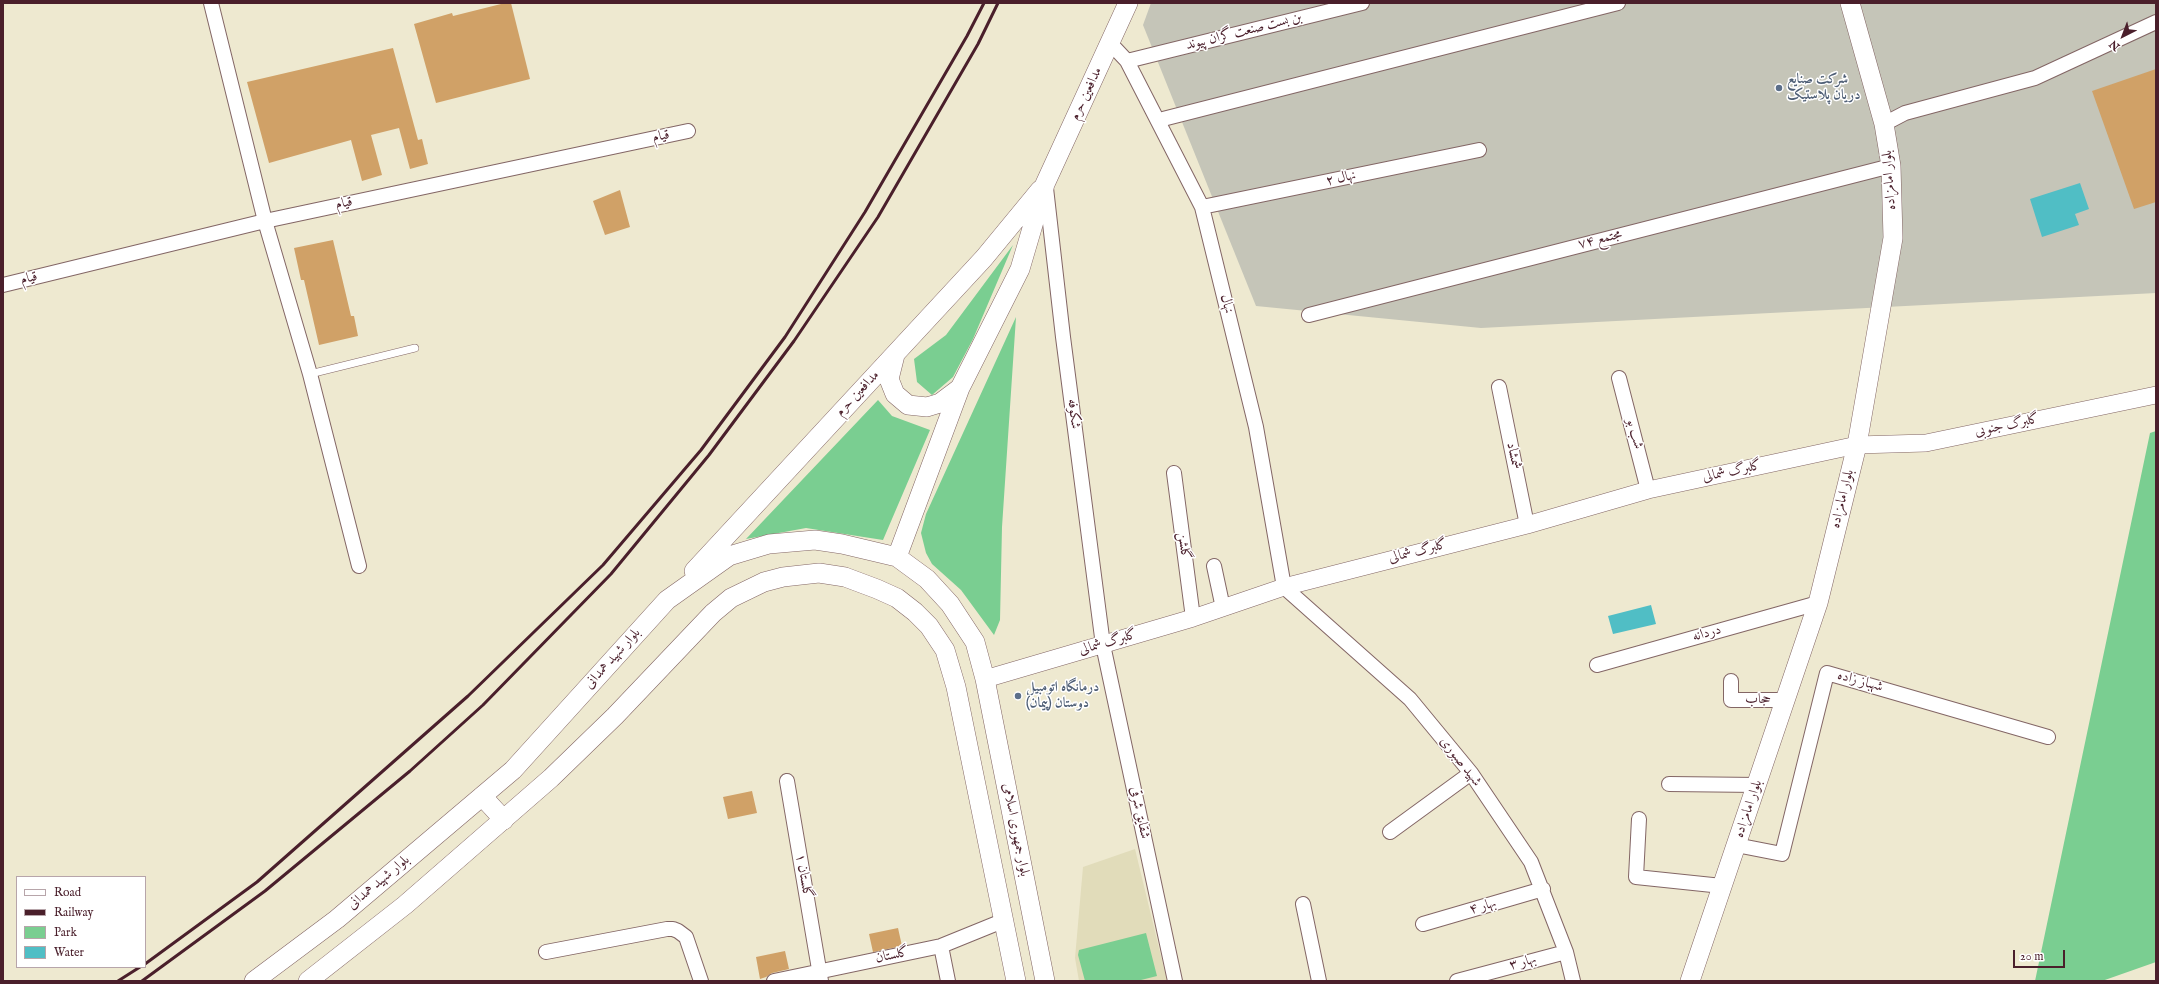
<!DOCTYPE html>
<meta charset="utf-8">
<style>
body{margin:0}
#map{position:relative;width:2159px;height:984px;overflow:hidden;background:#eee9d0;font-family:"IM FELL English",serif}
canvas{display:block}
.frame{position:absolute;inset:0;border:4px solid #4a1f2b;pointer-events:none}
.legend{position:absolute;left:16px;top:876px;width:130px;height:92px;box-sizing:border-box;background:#fff;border:1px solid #b7a5aa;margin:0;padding:5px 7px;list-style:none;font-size:12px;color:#4a1f2b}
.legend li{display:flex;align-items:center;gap:8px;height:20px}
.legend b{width:20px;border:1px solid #b7a5aa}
.north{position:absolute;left:2103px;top:16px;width:40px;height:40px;-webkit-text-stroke:3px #fff;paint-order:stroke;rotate:222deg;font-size:11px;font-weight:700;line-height:16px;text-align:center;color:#4a1f2b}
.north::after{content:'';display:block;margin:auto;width:14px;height:18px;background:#4a1f2b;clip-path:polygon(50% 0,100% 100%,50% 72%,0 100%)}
.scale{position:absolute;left:2013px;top:950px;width:52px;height:18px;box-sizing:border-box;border:2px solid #4a1f2b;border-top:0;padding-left:5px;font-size:12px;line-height:14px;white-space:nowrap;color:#4a1f2b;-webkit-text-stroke:3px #fff;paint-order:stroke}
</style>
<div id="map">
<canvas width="2159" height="984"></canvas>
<div class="frame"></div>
<ul class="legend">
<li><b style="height:5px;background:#fff"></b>Road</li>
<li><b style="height:5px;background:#4a1f2b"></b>Railway</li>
<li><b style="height:11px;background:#7ace91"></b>Park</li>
<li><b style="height:11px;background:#50bec5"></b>Water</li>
</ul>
<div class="north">N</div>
<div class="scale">20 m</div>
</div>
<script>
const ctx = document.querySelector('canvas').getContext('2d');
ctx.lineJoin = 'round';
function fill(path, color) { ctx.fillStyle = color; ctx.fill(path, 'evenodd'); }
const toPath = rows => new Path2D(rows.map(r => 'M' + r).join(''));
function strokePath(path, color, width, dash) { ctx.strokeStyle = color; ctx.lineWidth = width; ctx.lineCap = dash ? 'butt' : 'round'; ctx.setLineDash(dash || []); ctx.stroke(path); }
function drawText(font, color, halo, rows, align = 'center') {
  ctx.font = font + ' "IM FELL English",Amiri,serif'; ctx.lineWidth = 3; ctx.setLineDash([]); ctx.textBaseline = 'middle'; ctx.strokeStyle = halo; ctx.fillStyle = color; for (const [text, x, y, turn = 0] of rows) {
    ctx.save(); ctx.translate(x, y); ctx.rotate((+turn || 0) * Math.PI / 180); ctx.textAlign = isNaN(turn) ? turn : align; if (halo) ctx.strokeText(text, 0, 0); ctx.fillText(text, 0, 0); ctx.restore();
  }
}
const built = toPath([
 [1135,849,1167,981,1079,981,1075,958,1083,867]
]);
const industrial = toPath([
 [1151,3,2156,3,2156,293,1481,328,1256,306,1143,25]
]);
const green = toPath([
 [1013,245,973,339,953,377,932,395,917,382,914,359,946,335],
 [1016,317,1002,527,1000,620,994,635,961,590,932,564,926,553,921,533,926,514],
 [878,400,892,416,930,430,883,540,806,528,746,539],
 [2156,431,2156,962,2102,981,2035,981,2150,433],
 [1146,933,1157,976,1137,981,1085,981,1078,955,1079,950]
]);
const water = toPath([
 [2080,183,2089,209,2075,214,2079,225,2042,237,2030,199],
 [1651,605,1656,624,1613,634,1608,616]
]);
const building = toPath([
 [505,3,511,3,530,79,436,103,414,24,452,13,453,16],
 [393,48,418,140,422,139,428,164,410,169,399,128,371,135,382,175,362,181,351,140,269,163,247,82],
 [2156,69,2156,202,2134,209,2092,91],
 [620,190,630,227,605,235,593,201],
 [333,240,351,316,354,316,358,336,319,345,304,280,301,280,294,248],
 [752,791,757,813,728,819,723,797],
 [898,928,902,946,873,952,869,934],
 [785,951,789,969,772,973,766,977,760,979,756,957]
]);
const service = toPath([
 [310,374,415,348]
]);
const minor = toPath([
 [211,3,265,221,310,374,359,566],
 [1111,44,1127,61,1202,207,1256,427,1284,587,1410,699,1471,773,1531,862,1566,952,1573,981],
 [1127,61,1362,3],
 [1159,120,1618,3],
 [1884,124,1905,113,2035,78,2156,22],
 [1046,188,1063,337,1103,645,1175,981],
 [1202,207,1479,150],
 [3,285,265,221,688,131],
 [1309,315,1891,166],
 [1619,378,1648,490],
 [1499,387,1527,525],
 [1174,473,1193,618],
 [1214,566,1223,608],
 [1597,665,1818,603],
 [1731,681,1731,700,1785,700],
 [787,781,821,981],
 [1669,784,1758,785],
 [1639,819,1636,877,1722,886],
 [1390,832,1471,773],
 [1736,845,1782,854,1827,673,2048,737],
 [1303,904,1319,981],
 [1423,924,1543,889],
 [941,946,948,981],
 [546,952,667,929,673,929,678,931,686,937,701,981],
 [774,981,941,946,1005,920],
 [1457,981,1566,952]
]);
const tertiary = toPath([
 [985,679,1193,618,1284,587,1527,525,1648,490,1857,445,1926,443,2156,395]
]);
const secondary = toPath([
 [895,355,889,379,895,394,908,405,927,407,940,403,960,388],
 [897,557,960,388,1020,269,1045,184,1128,3],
 [694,571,984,258,1040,190],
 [482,796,504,820],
 [254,981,337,919,513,770,667,600,729,556,769,544,815,540,842,544,897,557,927,579,950,604,975,642,985,679,1045,981],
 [308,981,405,905,551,778,615,716,713,613,731,598,764,582,783,577,819,573,845,577,877,589,897,598,915,612,929,626,945,650,956,687,1016,981],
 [1690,981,1818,603,1857,445,1893,238,1891,166,1884,124,1850,3]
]);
const rail = toPath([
 [145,964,257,882,468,696,603,565,701,450,785,337,865,212,967,36,984,3],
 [118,981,140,967],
 [142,981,265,891,410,771,483,705,611,574,709,455,794,341,878,217,978,44,998,3]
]);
const markers = [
 [1779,88,4,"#5c6f8a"],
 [1018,696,4,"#5c6f8a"]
];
const streetNames = [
 ["بن بست صنعت گران پیوند",1244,32,-14],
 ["مدافعین حرم",1087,94,-65],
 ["قیام",661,137,-12],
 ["نهال ۲",1341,179,-12],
 ["بلوار امامزاده",1890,180,-94],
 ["قیام",344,204,-12],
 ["مجتمع ۷۴",1600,240,-14],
 ["قیام",29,279,-14],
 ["نهال",1226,304,76],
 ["مدافعین حرم",858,394,-47],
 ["شکوفه",1073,414,83],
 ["گلبرگ جنوبی",2007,426,-12],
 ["شب بو",1634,434,75],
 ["شمشاد",1513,456,78],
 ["گلبرگ شمالی",1732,472,-12],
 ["بلوار امامزاده",1843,499,-76],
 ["گلشن",1183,546,82],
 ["گلبرگ شمالی",1418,552,-14],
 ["دردانه",1707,634,-16],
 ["گلبرگ شمالی",1108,643,-16],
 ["بلوار شهید همدانی",613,659,-48],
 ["شهباز زاده",1860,682,16],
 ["حجاب",1758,700],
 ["شهید صبوری",1460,762,52],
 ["بلوار امامزاده",1749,809,-71],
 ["شقایق شرقی",1139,813,78],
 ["بلوار جمهوری اسلامی",1015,830,79],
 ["گلستان ۱",803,876,80],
 ["بلوار شهید همدانی",379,883,-40],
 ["بهار ۴",1483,907,-16],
 ["گلستان",892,956,-12],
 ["بهار ۳",1523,963,-15]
];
const serviceNames = [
 ["شرکت صنایع",1787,80],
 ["دریان پلاستیک",1787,96],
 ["درمانگاه اتومبیل",1026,688],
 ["دوستان (پیمان)",1026,704]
];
fill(built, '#e1dcba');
fill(industrial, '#c5c5b8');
fill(green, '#7ace91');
fill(water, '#50bec5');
fill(building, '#d0a167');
strokePath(service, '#836665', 8);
strokePath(minor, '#836665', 16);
strokePath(tertiary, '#836665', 18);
strokePath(secondary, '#836665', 20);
strokePath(service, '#fff', 7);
strokePath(minor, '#fff', 14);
strokePath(tertiary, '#fff', 17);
strokePath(secondary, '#fff', 19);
strokePath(rail, '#4a1f2b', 3);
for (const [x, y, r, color] of markers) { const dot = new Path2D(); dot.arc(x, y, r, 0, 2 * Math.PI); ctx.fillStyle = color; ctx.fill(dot); strokePath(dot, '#fff', 1.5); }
drawText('14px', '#4a1f2b', '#fff', streetNames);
drawText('bold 14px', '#4e5e75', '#fff', serviceNames, 'left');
</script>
